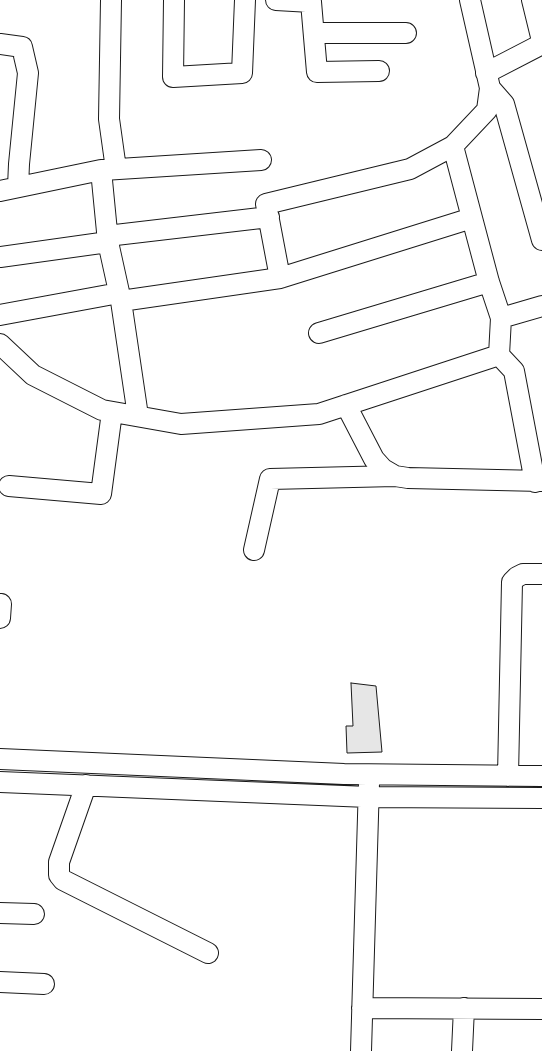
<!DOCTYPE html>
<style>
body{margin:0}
canvas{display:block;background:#fff}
</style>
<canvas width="542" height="1051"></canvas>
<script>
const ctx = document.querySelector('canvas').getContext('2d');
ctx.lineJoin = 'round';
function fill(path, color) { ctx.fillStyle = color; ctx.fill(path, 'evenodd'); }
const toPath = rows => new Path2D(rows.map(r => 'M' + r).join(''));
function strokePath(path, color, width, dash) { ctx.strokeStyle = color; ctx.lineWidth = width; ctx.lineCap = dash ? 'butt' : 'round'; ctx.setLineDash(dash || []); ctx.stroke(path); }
const building = toPath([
 [351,683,376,686,382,752,347,753,346,726,353,726,351,683]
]);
const minor = toPath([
 [111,0,109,119,116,169],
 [174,0,173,77,242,73,245,0],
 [276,0,311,2,317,72,379,71],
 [532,0,542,41],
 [314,33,406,33],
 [0,44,22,47,28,73,19,164,18,187],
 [486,73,542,44],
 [490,88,504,104,542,240],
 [453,146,472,218],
 [103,170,261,160],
 [0,191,101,170,108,242,121,301,280,278,472,218,489,282,501,318],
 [107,236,269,217],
 [0,257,108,242],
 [280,278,266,204,410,169,453,146,487,110,490,88,470,0],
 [121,301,138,416],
 [0,315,119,293],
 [319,333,489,282],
 [0,344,33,375,102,410,181,424,319,414,499,355,501,318,542,306],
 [499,355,514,371,535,482],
 [346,405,374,459,383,469,395,476,408,478,542,481],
 [9,486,101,494,112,412],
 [254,550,270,479,395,476],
 [0,618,1,604],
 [0,759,344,774,542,776],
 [508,776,512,582,517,577,523,574,542,574],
 [0,782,368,797,542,798],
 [86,785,59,862,59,875,63,880,208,953],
 [0,913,34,914],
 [0,982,44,984],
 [362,1008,542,1009],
 [361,1051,369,783],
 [462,1051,464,1008]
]);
fill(building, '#e6e6e6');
strokePath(building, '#1a1a1a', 1);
strokePath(minor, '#1a1a1a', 22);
strokePath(minor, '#fff', 20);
</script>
